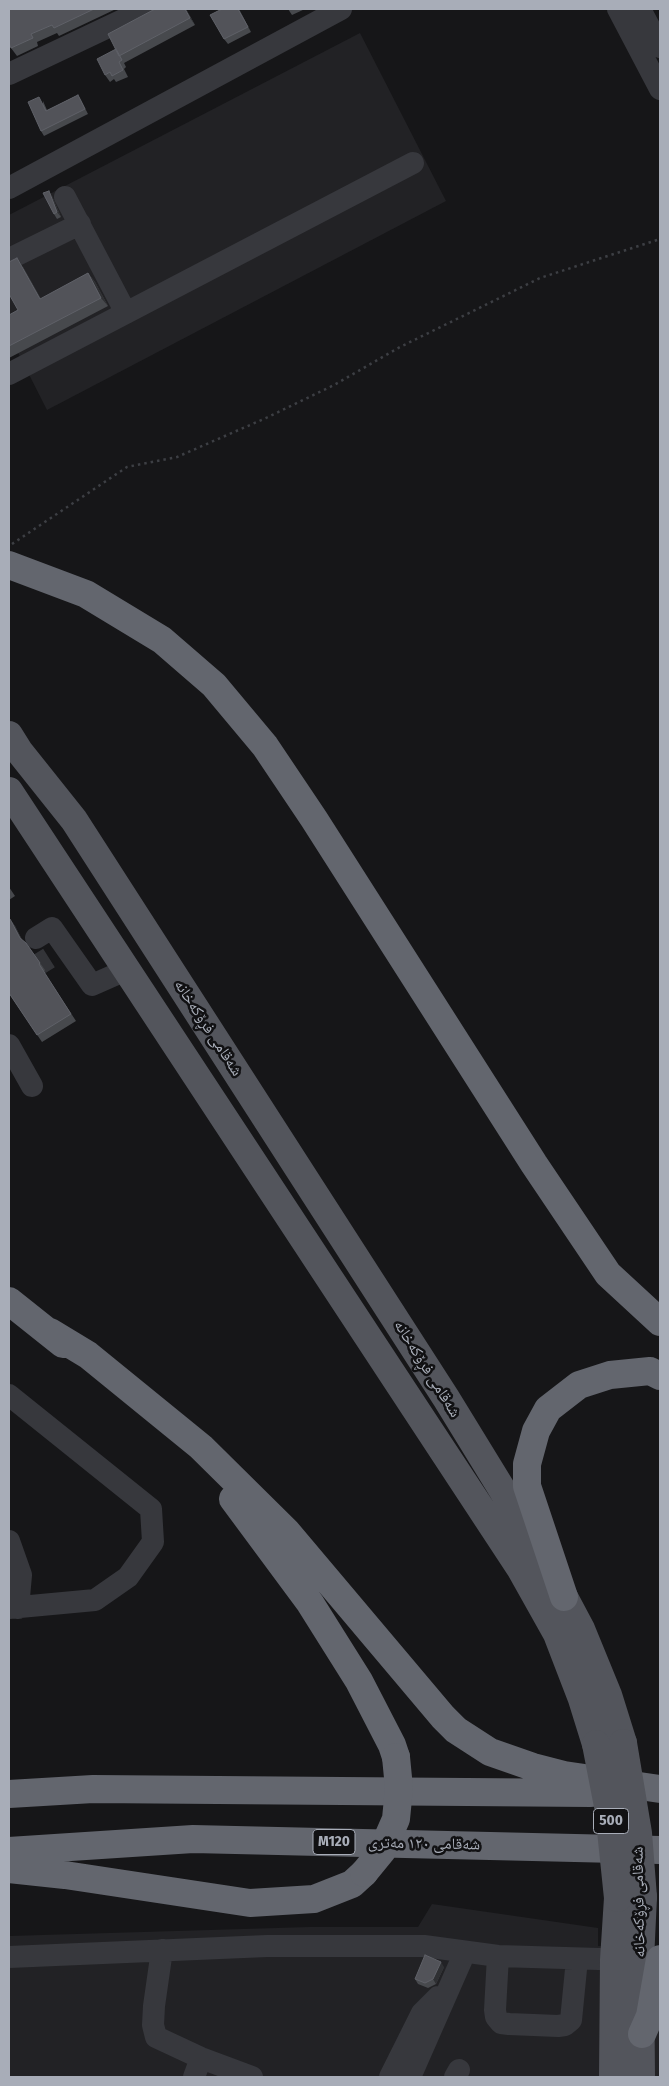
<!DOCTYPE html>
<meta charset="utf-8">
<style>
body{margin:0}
#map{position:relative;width:669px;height:2086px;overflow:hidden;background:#161618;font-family:"Fira Sans Condensed",sans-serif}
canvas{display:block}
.frame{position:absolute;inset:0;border:10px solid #a8adb8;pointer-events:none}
</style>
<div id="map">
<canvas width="669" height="2086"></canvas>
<div class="frame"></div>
</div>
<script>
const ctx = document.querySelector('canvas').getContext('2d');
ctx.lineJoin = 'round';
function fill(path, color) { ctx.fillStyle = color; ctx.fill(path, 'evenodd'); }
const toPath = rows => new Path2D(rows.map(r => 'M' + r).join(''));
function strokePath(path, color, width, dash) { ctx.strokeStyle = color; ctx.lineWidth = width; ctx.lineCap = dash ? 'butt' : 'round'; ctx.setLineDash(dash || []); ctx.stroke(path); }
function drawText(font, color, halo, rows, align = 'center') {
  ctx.font = font + ' "Fira Sans Condensed","Noto Naskh Arabic",sans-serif'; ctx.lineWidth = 5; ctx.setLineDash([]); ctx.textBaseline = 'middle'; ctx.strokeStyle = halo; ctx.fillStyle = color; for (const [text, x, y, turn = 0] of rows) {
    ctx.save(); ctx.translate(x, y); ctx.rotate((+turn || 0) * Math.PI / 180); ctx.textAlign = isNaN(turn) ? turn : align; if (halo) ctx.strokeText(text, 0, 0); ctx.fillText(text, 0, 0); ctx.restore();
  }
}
const built = toPath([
 [360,33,446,201,47,410,9,335,9,215],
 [432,1904,598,1928,598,1946,660,1948,660,2077,9,2077,9,1936,310,1927,418,1927]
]);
const minorTunnel = toPath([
 [9,983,49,958]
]);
const path = toPath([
 [12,544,127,467,177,457,266,418,334,385,400,347,540,278,660,239]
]);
const minor = toPath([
 [618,9,660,89],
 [640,9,660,47],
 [9,74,146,9],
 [9,188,341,9],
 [65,197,126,313],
 [9,259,80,224],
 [9,374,413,163],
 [36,938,52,928,92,985,126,970],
 [9,1045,32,1086],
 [9,1395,151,1509,153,1542,128,1577,95,1600,9,1608],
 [9,1541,21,1575,18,1608],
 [162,1950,154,2006,153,2025,156,2037,201,2058,252,2077],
 [498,1956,495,2010,496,2017,501,2023,509,2024,558,2026,565,2025,571,2020,577,1959],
 [9,1957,267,1946,424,1946,498,1956,632,1960],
 [194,2077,201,2058],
 [390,2077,422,2013,438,1997],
 [410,2077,465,1952],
 [455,2077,459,2070]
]);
const major = toPath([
 [9,735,19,751,74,820,446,1398,538,1548,581,1629,608,1695,623,1743],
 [9,791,520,1568,557,1634,582,1699,596,1744],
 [613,2077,614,1960,618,1898],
 [641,2077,640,1960,643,1897]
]);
const highway = toPath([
 [9,565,86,594,162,640,214,685,265,746,314,819,534,1164,608,1274,660,1322],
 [9,1301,63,1344],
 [50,1332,88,1355,201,1447,287,1532,443,1717,456,1730,490,1752,533,1767,564,1775,660,1789],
 [233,1499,310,1603,359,1681,392,1745,396,1757],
 [564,1597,527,1486,527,1464,536,1431,548,1409,579,1385,610,1375,650,1371,660,1376],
 [9,1794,93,1789,591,1793],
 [9,1851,193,1839,660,1850],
 [9,1869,65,1875,250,1903,314,1899,352,1884,364,1873],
 [642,2034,650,2016,660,1959]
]);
const majorBridge = toPath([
 [623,1743,638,1833,643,1897],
 [596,1744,609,1811,618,1898]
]);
const highwayBridge = toPath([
 [364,1873,382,1851,396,1819,399,1788,396,1757]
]);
const wall = toPath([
 [9,9,116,9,59,36,57,33,37,42,38,46,17,56,11,48],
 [186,9,195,25,124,63,126,67,124,69,128,77,116,82,114,79,110,82,105,75,116,51],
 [239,9,251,32,228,44,224,39],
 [288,9,305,9,292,15],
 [78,95,81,100,88,114,44,136,41,131,43,101,47,110],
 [52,196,61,217,57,219,54,214],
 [23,267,41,299,88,273,95,282,108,306,9,358,9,315,18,310],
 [9,887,15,896,9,900],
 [9,919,10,919,15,926,22,940,26,943,45,970,44,972,76,1021,42,1042,10,995,9,995],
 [444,1967,436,1984,428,1988,418,1984,415,1979]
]);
const shadedWall = toPath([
 [185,9,186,9,195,25,190,18],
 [238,9,239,9,251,32,248,27],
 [49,191,52,196,61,217,57,212],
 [17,258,23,267,46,308,40,299],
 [88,273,95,282,108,306,101,298],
 [10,919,15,926,25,945,20,938],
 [441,1962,444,1967,436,1984,433,1979]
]);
const building = toPath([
 [9,9,94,9,54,28,52,25,31,34,33,38,11,48,9,43,9,9],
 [155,9,185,9,190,18,119,56,108,34,155,9],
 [222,9,238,9,248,27,224,39,210,15,222,9],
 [116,49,122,60,119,62,123,70,112,76,110,72,105,75,97,59,116,49],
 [78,95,85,109,41,131,28,102,39,97,46,111,78,95],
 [49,191,57,212,54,214,43,193,49,191],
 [17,258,40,299,88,273,101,298,9,346,9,315,18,310,9,294,9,262,17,258],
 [9,919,10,919,20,938,26,943,40,963,39,964,71,1014,37,1035,9,993,9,919],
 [425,1955,441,1962,433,1979,425,1983,415,1979,425,1955]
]);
const shields = [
 [611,1821,35],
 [334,1842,42]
];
const shieldNames = [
 ["500",611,1821],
 ["M120",334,1842]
];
const streetNames = [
 ["شەقامی فڕۆکەخانە",208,1028,57],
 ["شەقامی فڕۆکەخانە",427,1369,58],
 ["شەقامی ١٢٠ مەتری",424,1844,1],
 ["شەقامی فڕۆکەخانە",639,1902,-91]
];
fill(built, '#222225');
strokePath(minorTunnel, '#333438', 22, [22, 11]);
strokePath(path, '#3d3f44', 2.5, [2.5, 4]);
strokePath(minor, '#37383d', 22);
strokePath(major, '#53555c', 28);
strokePath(highway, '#63666e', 28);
strokePath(majorBridge, '#53555c', 28);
strokePath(highwayBridge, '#63666e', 28);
fill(wall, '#47494d');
fill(shadedWall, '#2f3033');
fill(building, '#525359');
strokePath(building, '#5f6168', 1);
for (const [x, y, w] of shields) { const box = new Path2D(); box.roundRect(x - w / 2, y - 12.5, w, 25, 4); ctx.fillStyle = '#111113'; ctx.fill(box); strokePath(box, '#a8adb8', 1); }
drawText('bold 15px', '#a8adb8', null, shieldNames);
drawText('16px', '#a8adb8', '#111113', streetNames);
</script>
